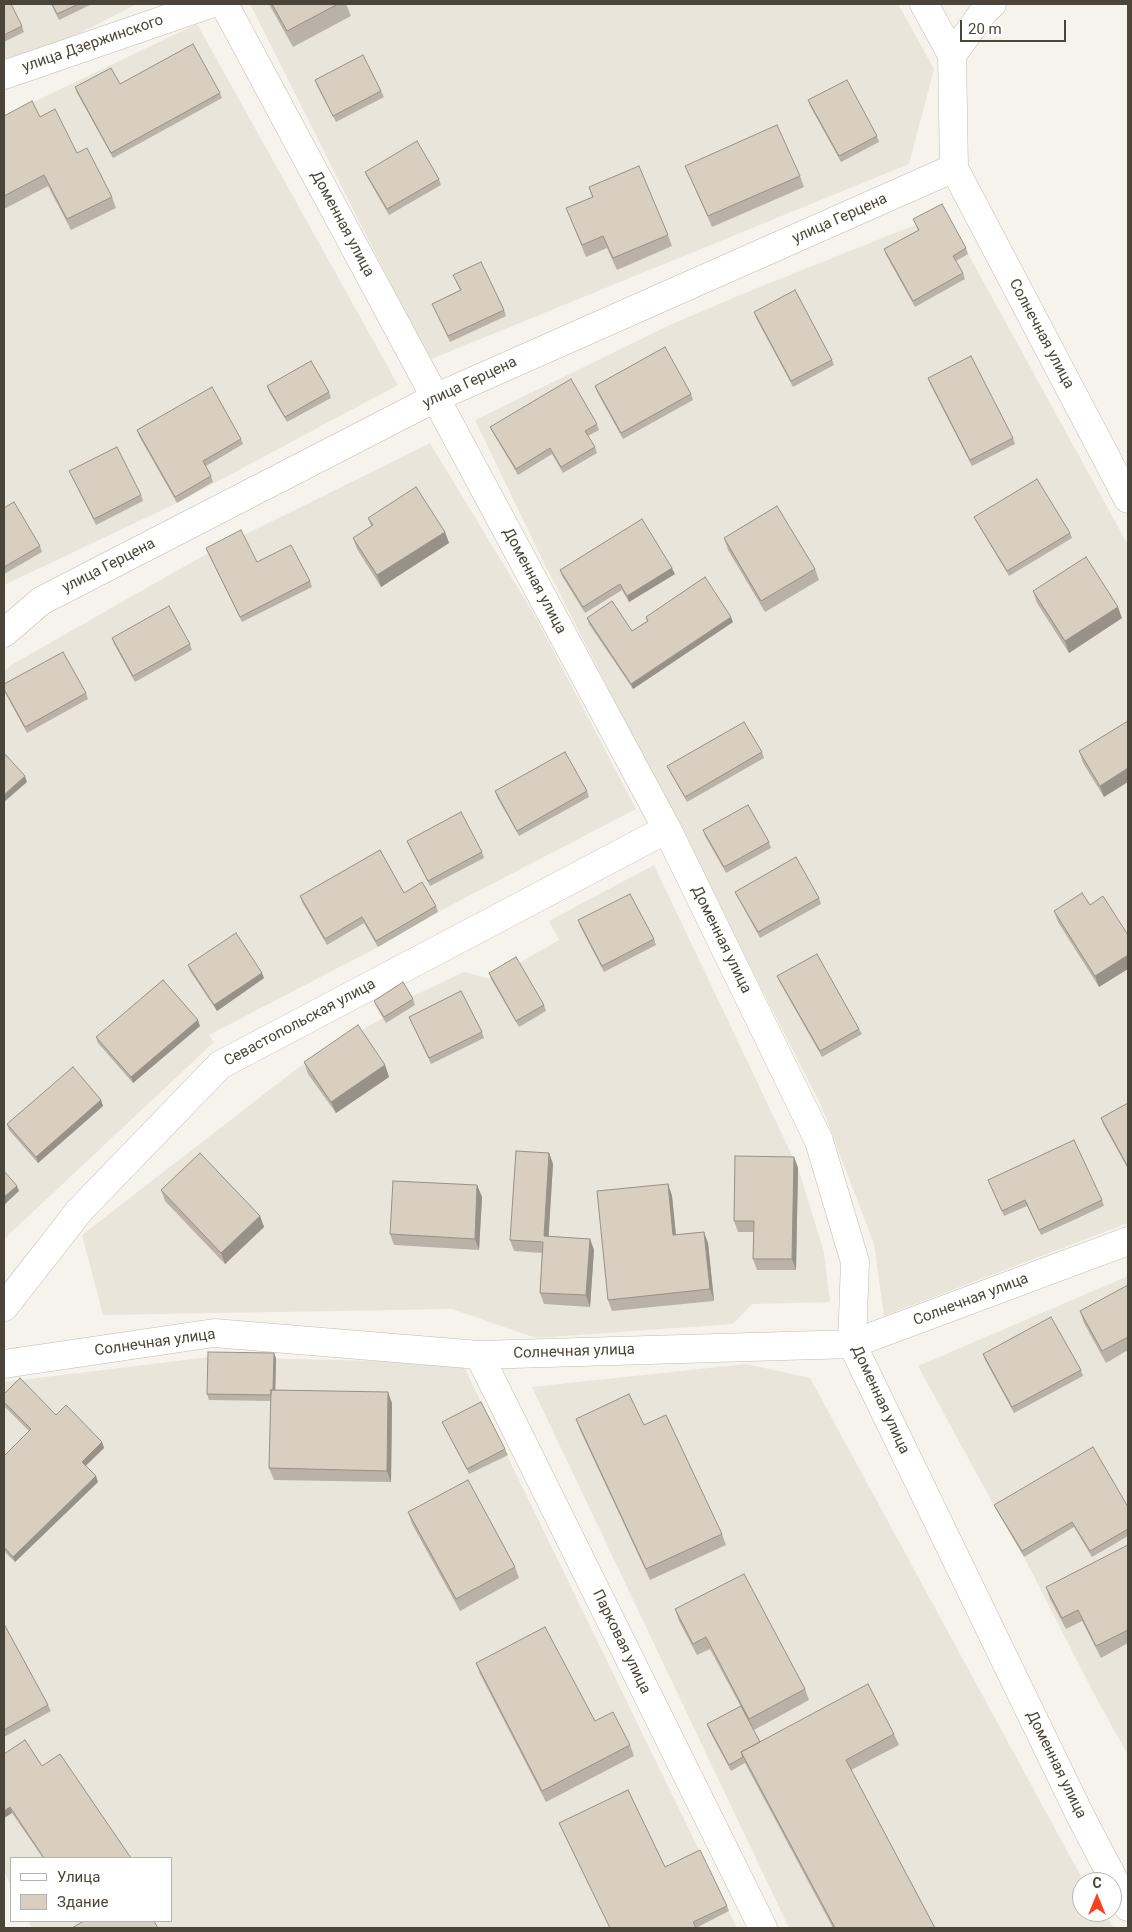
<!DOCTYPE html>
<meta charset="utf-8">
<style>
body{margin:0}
#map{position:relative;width:1132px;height:1932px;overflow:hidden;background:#f6f3ec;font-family:Roboto,sans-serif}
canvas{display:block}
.frame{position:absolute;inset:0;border:5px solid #4b4439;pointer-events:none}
.legend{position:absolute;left:10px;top:1857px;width:162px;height:65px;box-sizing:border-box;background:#fff;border:1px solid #b7b4b0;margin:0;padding:6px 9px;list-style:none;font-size:15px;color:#4b4439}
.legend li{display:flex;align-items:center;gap:10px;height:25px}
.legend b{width:25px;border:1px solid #b7b4b0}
.north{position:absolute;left:1072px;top:1872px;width:50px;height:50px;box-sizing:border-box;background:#fff;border:1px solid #b7b4b0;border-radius:50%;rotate:0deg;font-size:14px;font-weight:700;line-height:20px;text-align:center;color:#4b4439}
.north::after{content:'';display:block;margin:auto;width:18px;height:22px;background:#fc3f1d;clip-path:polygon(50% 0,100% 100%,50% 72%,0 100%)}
.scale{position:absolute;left:960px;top:20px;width:106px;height:22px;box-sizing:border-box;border:2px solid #4b4439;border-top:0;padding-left:6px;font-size:15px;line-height:18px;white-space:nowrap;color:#4b4439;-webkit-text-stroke:4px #fff;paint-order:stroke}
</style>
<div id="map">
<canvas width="1132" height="1932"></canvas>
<div class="frame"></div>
<ul class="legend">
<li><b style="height:6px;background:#fff"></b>Улица</li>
<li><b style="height:14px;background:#d8cfc1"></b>Здание</li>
</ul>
<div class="north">С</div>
<div class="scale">20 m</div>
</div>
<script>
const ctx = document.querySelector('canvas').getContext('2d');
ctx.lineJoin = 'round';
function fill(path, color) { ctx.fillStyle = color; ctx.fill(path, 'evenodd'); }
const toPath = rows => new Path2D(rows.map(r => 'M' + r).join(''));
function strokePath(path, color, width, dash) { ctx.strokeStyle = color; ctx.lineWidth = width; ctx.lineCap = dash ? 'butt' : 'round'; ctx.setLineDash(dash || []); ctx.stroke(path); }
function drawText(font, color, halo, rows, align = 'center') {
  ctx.font = font + ' Roboto,sans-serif'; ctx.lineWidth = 4.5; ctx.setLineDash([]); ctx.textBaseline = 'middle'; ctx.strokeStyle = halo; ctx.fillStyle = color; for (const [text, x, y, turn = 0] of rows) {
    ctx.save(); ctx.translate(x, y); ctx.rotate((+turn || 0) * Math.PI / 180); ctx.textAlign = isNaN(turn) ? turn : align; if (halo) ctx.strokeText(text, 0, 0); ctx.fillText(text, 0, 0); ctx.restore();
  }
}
const residential = toPath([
 [4,4,137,4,4,72],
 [250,4,898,4,934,69,909,164,429,360],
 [197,24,398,385,177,503,4,585,4,116],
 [944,210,1128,545,1128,1223,884,1316,874,1244,821,1105,541,557,475,420,672,324,740,295,915,225],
 [430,443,536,618,636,809,438,912,378,947,209,1035,214,1042,4,1239,4,671,13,664,208,553],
 [654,865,798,1168,824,1252,830,1302,752,1304,733,1324,536,1338,452,1309,103,1315,82,1235,299,1067,383,1018,411,997,464,972,491,979,559,940,549,921],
 [1128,1276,1128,1755,1094,1694,1024,1557,997,1511,918,1366],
 [210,1357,462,1363,737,1928,32,1928,28,1921,171,1921,171,1858,11,1858,11,1886,4,1871,4,1382],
 [746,1364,810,1378,1084,1882,1082,1882,1082,1912,1103,1912,1114,1928,789,1928,532,1387]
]);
const street = toPath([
 [224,4,667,829,819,1141,855,1262,852,1344,1080,1815,1128,1907],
 [924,4,952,55,954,168,1128,499],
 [952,55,984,11,992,4],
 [4,75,210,4],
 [4,633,41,601,435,398,954,168],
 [4,1307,80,1210,220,1065,667,829],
 [479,1355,763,1928],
 [4,1364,214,1333,479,1355,852,1344,1128,1241]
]);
const wall = toPath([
 [4,4,22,26,24,32,4,42],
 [51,4,92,4,59,20],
 [269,4,346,4,351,16,293,47],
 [315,80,381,91,384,97,336,122,317,86],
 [120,84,220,93,222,98,113,158,77,93,75,87],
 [808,100,877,136,879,142,841,162,810,106],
 [4,116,40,117,77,153,112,197,116,208,71,230,48,186,4,209],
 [685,166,800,176,804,187,712,227,690,177],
 [365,172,439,179,441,185,389,215,367,177],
 [589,187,668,235,672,246,617,270,607,248,586,257,566,208,592,197],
 [913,219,966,248,968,254,956,261,963,273,965,279,915,307,886,255,884,249,918,230],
 [453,275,504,310,506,316,450,342,432,304,460,290],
 [754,312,832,360,834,365,793,387,756,318],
 [928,378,1013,438,1015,444,972,466,930,384],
 [267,386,329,392,331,398,287,422,269,392],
 [595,386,691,394,693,400,623,439,597,392],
 [597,424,599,430,588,436,595,447,597,453,563,473,552,454,518,475,493,433,490,427],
 [137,430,241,439,243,444,206,466,211,476,213,482,177,503,139,436],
 [69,471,141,495,143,501,96,525],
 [4,508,40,546,42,552,4,574],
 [974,517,1070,533,1072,538,1009,576,977,523],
 [368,518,445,532,449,543,381,587,357,549,353,538,371,526],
 [724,538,815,569,819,580,765,612,728,550],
 [206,548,310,581,312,587,242,622,208,553],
 [560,570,675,574,629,602,622,590,585,613,562,576],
 [1033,591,1122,618,1069,653,1037,603],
 [646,617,733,622,633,689,589,624,587,618,632,631,647,621],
 [112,638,190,644,192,650,135,682,114,644],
 [4,684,86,693,88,699,27,733,4,691],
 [1128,721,1104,797,1083,763,1079,751],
 [762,752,764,758,687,802,670,772,667,766],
 [495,791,587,791,589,797,519,836,497,797],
 [703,830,769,842,771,848,726,873,705,836],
 [407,841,482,852,484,858,430,886,409,846],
 [735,892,819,898,821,904,760,938,738,898],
 [404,893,436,906,438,912,378,947,364,923,327,945,302,902,300,896],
 [1090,905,1099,987,1058,922,1054,911],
 [578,920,654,939,656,945,604,972,580,926],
 [188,965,264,978,217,1011,190,971],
 [489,973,544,1005,546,1011,519,1027,491,979],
 [777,976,859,1029,862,1034,822,1057,779,981],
 [413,999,415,1005,386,1023,376,1006,374,1001],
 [409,1017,482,1032,484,1038,431,1064],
 [200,1026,133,1083,98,1043,96,1037],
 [304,1062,385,1065,389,1077,336,1113,308,1074],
 [101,1100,103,1106,38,1163,9,1130,7,1124],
 [1128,1103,1128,1169,1103,1124,1101,1118],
 [549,1153,553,1164,548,1236,590,1239,594,1250,590,1307,544,1304,540,1293,542,1253,514,1251,510,1240],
 [794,1157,798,1168,796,1270,757,1270,753,1259,754,1232,738,1232,734,1221],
 [988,1180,1102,1200,1104,1206,1041,1235,1027,1206,1004,1216],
 [668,1184,672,1196,676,1235,708,1243,714,1301,612,1311,608,1300],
 [477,1185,482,1197,479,1250,394,1245,390,1234],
 [161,1190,260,1216,264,1227,225,1264,165,1201],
 [1128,1285,1128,1350,1106,1363,1084,1323,1080,1311],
 [983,1354,1081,1370,1083,1376,1014,1413,985,1360],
 [276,1358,275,1390,392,1403,391,1482,274,1480,269,1468,271,1401,209,1400,207,1394],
 [4,1394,56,1415,102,1442,104,1448,86,1466,98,1482,15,1562,4,1551,4,1456,29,1431,4,1406],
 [576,1419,644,1425,722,1534,726,1545,650,1580,580,1430],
 [442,1422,505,1449,508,1455,469,1474,445,1427],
 [994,1505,1128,1507,1128,1536,1092,1557,1074,1527,1024,1557,997,1511],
 [408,1512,515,1567,519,1578,460,1611,412,1524],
 [1128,1545,1128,1643,1101,1658,1082,1621,1066,1629,1050,1599,1046,1587],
 [675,1609,805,1689,809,1700,754,1730,760,1742,894,1734,899,1745,851,1770,935,1928,833,1928,745,1763,731,1771,709,1730,707,1724,741,1707,710,1649,697,1655,679,1621],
 [4,1624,48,1705,51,1711,4,1737],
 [476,1663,630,1745,634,1756,546,1802,480,1674],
 [4,1754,42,1766,131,1858,43,1858,12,1813,4,1818],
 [559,1823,665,1867,727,1906,729,1911,696,1928,610,1928]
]);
const shadedWall = toPath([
 [445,532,449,543,381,587,377,575],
 [672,568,675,574,629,602,627,596],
 [1118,607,1122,618,1069,653,1065,641],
 [731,617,733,622,633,689,631,684],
 [1128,768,1128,782,1104,797,1100,786],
 [25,776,27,782,4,802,4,795],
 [1128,955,1128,969,1099,987,1095,976],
 [262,973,264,978,217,1011,214,1005],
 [198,1020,200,1026,133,1083,131,1077],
 [385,1065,389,1077,336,1113,331,1102],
 [101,1100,103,1106,38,1163,36,1157],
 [549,1153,553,1164,548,1247,544,1236],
 [794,1157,798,1168,796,1270,792,1259],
 [668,1184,672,1196,677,1246,673,1235],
 [477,1185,482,1197,479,1250,475,1239],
 [17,1186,19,1191,4,1205,4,1197],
 [260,1216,264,1227,225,1264,221,1253],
 [704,1232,708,1243,714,1301,710,1289],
 [590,1239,594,1250,590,1307,586,1295],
 [274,1353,276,1358,275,1401,273,1396],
 [388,1392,392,1403,391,1482,387,1471],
 [102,1442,104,1448,84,1467,82,1462],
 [96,1476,98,1482,15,1562,13,1557],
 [10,1807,12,1813,4,1818,4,1811]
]);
const building = toPath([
 [4,4,11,4,22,26,4,35,4,4],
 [52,4,79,4,57,14,52,4],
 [272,4,338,4,287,31,272,4],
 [193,44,220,93,111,153,75,87,111,68,120,84,193,44],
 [363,55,381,91,333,116,315,80,363,55],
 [847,80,877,136,839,156,808,100,847,80],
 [32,101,40,117,55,109,77,153,87,148,112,197,67,219,44,175,4,196,4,116,32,101],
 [777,125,800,176,708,216,685,166,777,125],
 [417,141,439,179,387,209,365,172,417,141],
 [639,166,668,235,613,258,603,236,582,245,566,208,593,197,589,187,639,166],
 [942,204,966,248,953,256,963,273,913,301,884,249,919,230,913,219,942,204],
 [481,262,504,310,448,336,432,304,461,290,453,275,481,262],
 [795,290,832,360,791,381,754,312,795,290],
 [665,347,691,394,621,433,595,386,665,347],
 [971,356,1013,438,970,460,928,378,971,356],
 [311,361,329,392,285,417,267,386,311,361],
 [571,379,597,424,585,431,595,447,561,467,550,448,516,469,490,427,571,379],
 [212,387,241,439,203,461,211,476,175,497,137,430,212,387],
 [117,447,141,495,94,519,69,471,117,447],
 [1037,479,1070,533,1007,571,974,517,1037,479],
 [416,487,445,532,377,575,353,538,373,525,368,518,416,487],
 [14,502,40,546,4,567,4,508,14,502],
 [777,506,815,569,761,601,724,538,777,506],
 [642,519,672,568,627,596,620,584,583,607,560,570,642,519],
 [241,530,257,562,291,545,310,581,240,617,206,548,241,530],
 [1086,557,1118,607,1065,641,1033,591,1086,557],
 [705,577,731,617,631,684,587,618,612,601,632,631,648,621,646,617,705,577],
 [169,606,190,644,133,676,112,638,169,606],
 [63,652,86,693,25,727,4,689,4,684,63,652],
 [1128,721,1128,768,1100,786,1079,751,1128,721],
 [744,722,762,752,685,797,667,766,744,722],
 [565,752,587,791,517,831,495,791,565,752],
 [4,753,25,776,4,795,4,753],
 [748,805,769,842,724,867,703,830,748,805],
 [461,812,482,852,428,881,407,841,461,812],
 [380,850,404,893,422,882,436,906,376,941,362,917,325,939,300,896,380,850],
 [796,857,819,898,758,932,735,892,796,857],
 [1082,893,1090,905,1103,896,1128,935,1128,955,1095,976,1054,911,1082,893],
 [630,894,654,939,602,966,578,920,630,894],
 [236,933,262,973,214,1005,188,965,236,933],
 [817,954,859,1029,820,1051,777,976,817,954],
 [516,957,544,1005,516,1021,489,973,516,957],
 [163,980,198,1020,131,1077,96,1037,163,980],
 [403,982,413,999,384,1017,374,1001,403,982],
 [461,991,482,1032,429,1058,409,1017,461,991],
 [358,1025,385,1065,331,1102,304,1062,358,1025],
 [73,1067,101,1100,36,1157,7,1124,73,1067],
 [1128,1103,1128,1167,1101,1118,1128,1103],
 [1074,1140,1102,1200,1039,1230,1025,1200,1002,1211,988,1180,1074,1140],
 [516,1151,549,1153,544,1236,590,1239,586,1295,540,1293,543,1242,510,1240,516,1151],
 [200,1153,260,1216,221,1253,161,1190,200,1153],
 [735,1156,794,1157,792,1259,753,1259,754,1221,734,1221,735,1156],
 [4,1171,17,1186,4,1197,4,1171],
 [393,1181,477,1185,475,1239,390,1234,393,1181],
 [668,1184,673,1235,704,1232,710,1289,608,1300,597,1191,668,1184],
 [1128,1285,1128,1337,1102,1351,1080,1311,1128,1285],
 [1051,1317,1081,1370,1012,1407,983,1354,1051,1317],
 [208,1352,274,1353,273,1390,271,1390,271,1395,207,1394,208,1352],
 [20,1378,56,1415,66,1405,102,1442,82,1462,96,1476,13,1557,4,1547,4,1456,31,1429,4,1402,4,1394,20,1378],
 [271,1390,388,1392,387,1471,269,1468,271,1390],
 [629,1394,644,1425,666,1415,722,1534,646,1569,576,1419,629,1394],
 [481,1402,505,1449,467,1469,442,1422,481,1402],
 [1093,1447,1128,1507,1128,1529,1090,1551,1072,1522,1022,1551,994,1505,1093,1447],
 [468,1480,515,1567,456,1599,408,1512,468,1480],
 [1128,1545,1128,1630,1096,1646,1078,1610,1062,1618,1046,1587,1128,1545],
 [744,1574,805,1689,749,1719,706,1637,693,1644,675,1609,744,1574],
 [4,1624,48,1705,4,1730,4,1624],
 [545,1627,595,1721,613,1712,630,1745,542,1791,476,1663,545,1627],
 [868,1684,894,1734,846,1760,935,1928,835,1928,741,1752,868,1684],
 [741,1706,760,1742,741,1752,743,1757,729,1765,707,1724,741,1706],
 [25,1740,42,1766,60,1754,131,1858,44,1858,10,1807,4,1811,4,1754,25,1740],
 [628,1790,665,1867,700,1850,727,1906,693,1922,696,1928,610,1928,559,1823,628,1790],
 [84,1921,154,1921,158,1928,72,1928,84,1921]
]);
const streetNames = [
 ["улица Дзержинского",93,44,-19],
 ["улица Герцена",840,219,-24],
 ["Доменная улица",342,224,62],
 ["Солнечная улица",1041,334,62],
 ["улица Герцена",470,383,-25],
 ["улица Герцена",109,566,-27],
 ["Доменная улица",534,581,62],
 ["Доменная улица",721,940,64],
 ["Севастопольская улица",300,1023,-28],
 ["Солнечная улица",971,1300,-21],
 ["Солнечная улица",155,1343,-8],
 ["Солнечная улица",574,1352,-2],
 ["Доменная улица",880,1400,65],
 ["Парковая улица",621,1642,64],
 ["Доменная улица",1056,1765,64]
];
fill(residential, '#eae5da');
strokePath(street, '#c2bbae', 29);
strokePath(street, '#fff', 28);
fill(wall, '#bab2a6');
fill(shadedWall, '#979187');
fill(building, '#d8cfc1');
strokePath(building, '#979187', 1);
drawText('15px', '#4b4439', '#fff', streetNames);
</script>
